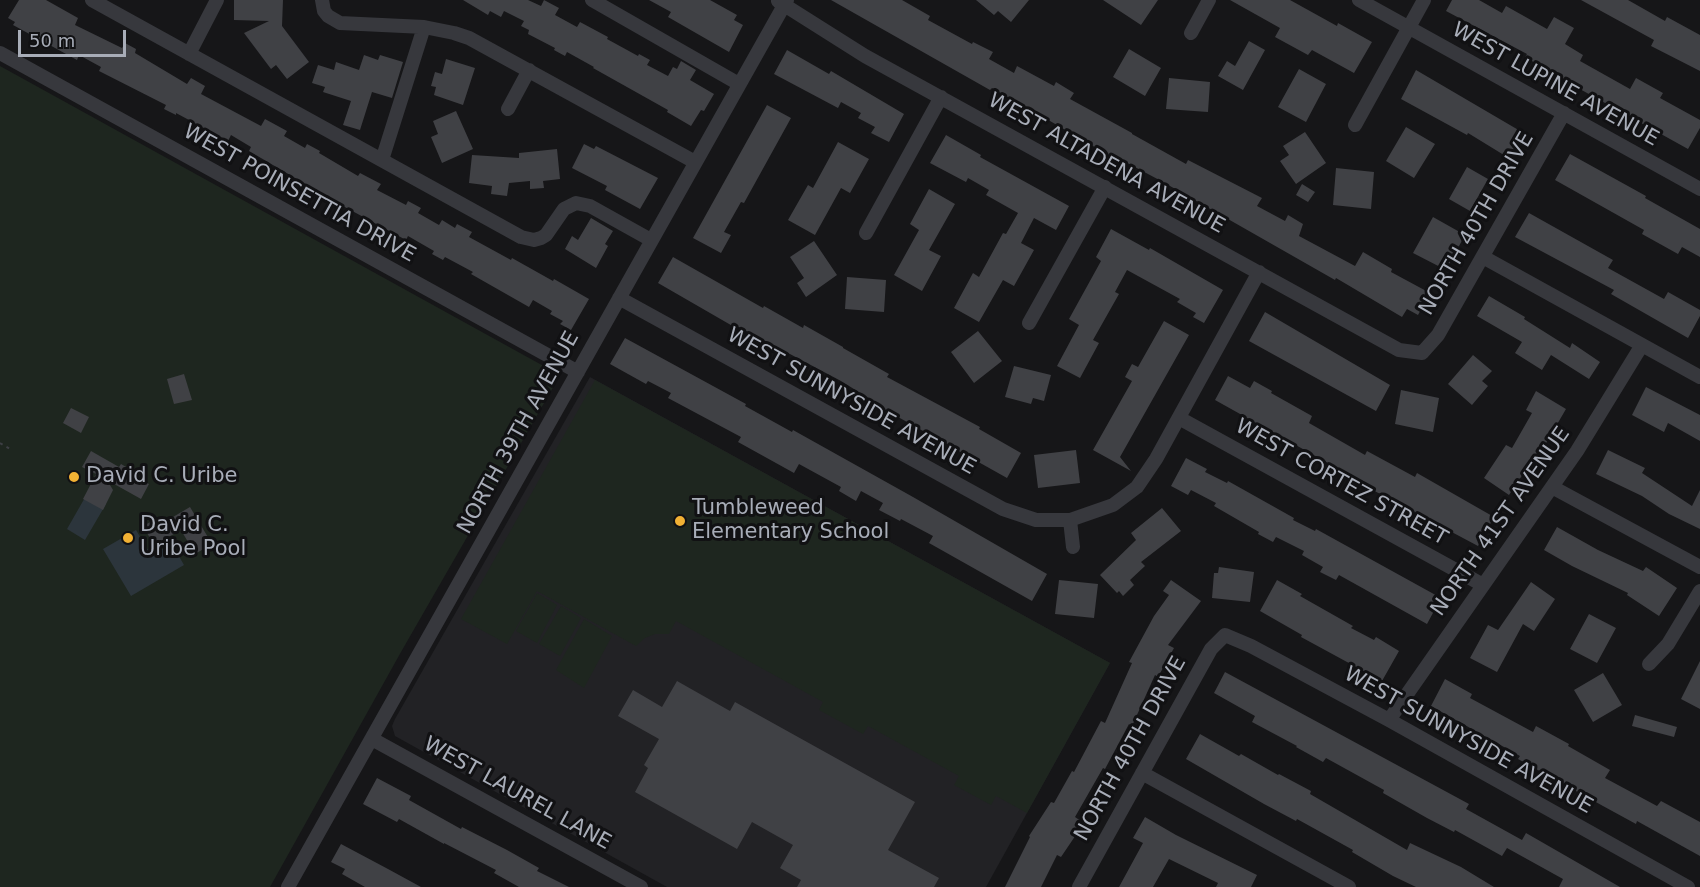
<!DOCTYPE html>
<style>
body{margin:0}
#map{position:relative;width:1700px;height:887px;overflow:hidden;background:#161618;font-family:"DejaVu Sans",sans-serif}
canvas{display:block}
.scale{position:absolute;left:18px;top:30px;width:108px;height:27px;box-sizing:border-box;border:3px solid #a8adb8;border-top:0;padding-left:8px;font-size:18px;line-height:21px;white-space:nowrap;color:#a8adb8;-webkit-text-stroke:4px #111113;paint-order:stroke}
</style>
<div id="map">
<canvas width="1700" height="887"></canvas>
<div class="scale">50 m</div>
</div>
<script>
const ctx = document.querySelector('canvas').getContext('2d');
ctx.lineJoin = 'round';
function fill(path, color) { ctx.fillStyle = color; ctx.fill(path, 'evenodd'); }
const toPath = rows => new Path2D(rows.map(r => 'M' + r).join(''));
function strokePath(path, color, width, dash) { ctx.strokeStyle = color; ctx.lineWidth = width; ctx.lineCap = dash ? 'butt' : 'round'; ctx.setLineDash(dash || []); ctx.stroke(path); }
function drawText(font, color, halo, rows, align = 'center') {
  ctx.font = font + ' "DejaVu Sans",sans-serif'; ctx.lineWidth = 6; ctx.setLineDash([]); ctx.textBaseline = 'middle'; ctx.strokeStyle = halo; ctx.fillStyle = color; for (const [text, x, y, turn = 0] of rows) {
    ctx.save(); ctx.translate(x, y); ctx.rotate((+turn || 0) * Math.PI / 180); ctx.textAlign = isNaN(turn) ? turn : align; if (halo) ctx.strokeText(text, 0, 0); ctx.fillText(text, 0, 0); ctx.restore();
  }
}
const built = toPath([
 [590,377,1110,663,986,887,667,887,395,736,392,726,395,719]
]);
const green = toPath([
 [0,66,549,369,556,380,555,384,401,652,270,887,0,887],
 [595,380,1110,663,1027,813,996,796,991,805,954,785,959,776,868,726,863,734,819,710,823,702,676,621,669,634,655,634,645,638,636,646,537,591,507,644,461,619],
 [537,593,557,605,537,643,516,631],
 [561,606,581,618,560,656,539,644],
 [584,619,612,636,584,688,556,670]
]);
const water = toPath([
 [87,494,106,504,85,540,67,529],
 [136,530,151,555,172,544,184,565,131,596,103,549]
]);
const building = toPath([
 [19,0,46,0,78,18,75,25,122,48,125,43,136,49,135,53,187,84,191,78,205,86,201,94,261,126,265,119,287,131,284,136,305,148,307,144,320,151,319,153,358,176,360,173,381,184,377,190,406,205,408,201,421,208,418,213,439,225,442,220,455,228,457,224,472,232,469,237,511,260,512,258,553,281,554,279,589,299,571,330,560,324,563,321,550,314,552,311,533,300,529,307,471,274,473,272,445,257,443,260,432,254,434,251,408,236,406,240,343,206,249,151,251,147,231,135,228,141,176,113,176,115,164,109,166,105,99,71,101,67,79,55,77,60,13,25,15,22,8,18],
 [234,0,283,0,282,26,309,62,287,79,276,65,271,69,244,33,269,21,234,20],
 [463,0,528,0,541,6,544,0,559,8,555,15,577,27,580,22,608,37,607,39,638,56,639,54,650,60,647,65,668,76,673,67,677,69,681,61,696,70,690,80,714,94,704,111,701,110,691,126,667,112,668,110,593,68,594,67,567,52,565,56,554,50,555,48,528,34,529,30,521,26,524,21,504,11,501,17,490,11,488,15],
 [649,0,710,0,737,15,734,20,743,25,729,52,668,17,671,12],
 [831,0,902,0,930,16,928,20,972,44,973,42,993,52,989,59,1014,73,1017,66,1054,86,1056,82,1074,93,1070,99,1132,133,1132,134,1186,164,1188,160,1262,198,1257,206,1285,221,1288,215,1303,224,1299,236,1355,266,1363,252,1392,269,1391,272,1430,293,1418,315,1407,309,1402,317,1336,278,1335,280,1163,182,1118,158,1117,160,1038,114,992,88,990,90],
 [976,0,1029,0,1011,22,998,11,994,15],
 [1103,0,1158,0,1141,25],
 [1230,0,1290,0,1337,26,1338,23,1372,42,1354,73,1312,50,1308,55,1275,37,1280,28],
 [1452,0,1479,0,1502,13,1506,6,1547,29,1554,17,1574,28,1565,44,1583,55,1580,61,1630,89,1636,78,1663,93,1660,98,1700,120,1700,128,1688,149,1578,88,1525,57,1527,54,1446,11],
 [1581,0,1628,0,1665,21,1667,17,1700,35,1700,71,1651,46,1654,40],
 [1249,41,1265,50,1243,90,1218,76,1227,61,1235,66],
 [1129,49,1161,68,1145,96,1113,77],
 [787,50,829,74,831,71,904,114,889,142,871,133,875,127,858,118,861,113,841,102,838,108,774,74],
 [364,55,378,60,380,55,403,62,392,98,372,92,360,130,343,125,351,101,323,92,325,87,312,83,318,65,334,70,336,62,359,70],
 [446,59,475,68,463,105,434,95,436,87,431,86,435,72,442,74],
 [1299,69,1326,84,1306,122,1278,107],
 [1416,70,1527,135,1512,160,1468,133,1467,135,1401,99],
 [1169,78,1210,82,1208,112,1166,109],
 [767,105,791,118,744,203,741,202,724,232,731,235,721,253,693,238],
 [456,111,473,149,442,163,431,137,438,134,433,121],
 [1406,127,1435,144,1414,178,1386,161],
 [1305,132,1326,163,1296,184,1280,161,1289,155,1283,146],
 [946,135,981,155,980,157,1069,206,1056,230,1034,218,1021,243,1034,250,1014,286,1003,280,979,322,954,308,973,273,979,277,1003,233,1006,234,1018,213,986,195,989,190,968,178,966,182,930,163],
 [838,142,869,159,850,193,841,188,815,235,788,220,808,185,813,188],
 [584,144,594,149,596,146,658,178,640,209,605,190,607,186,572,168],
 [557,149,560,179,543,181,544,188,530,189,530,181,509,183,507,196,491,194,492,186,469,183,472,155,519,158,519,153],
 [1570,154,1646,196,1645,198,1700,229,1700,257,1682,247,1678,254,1642,234,1644,230,1555,180],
 [1467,167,1488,179,1470,211,1449,199],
 [1336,168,1374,172,1371,209,1333,205],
 [1302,184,1315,192,1308,202,1296,195],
 [929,189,955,204,929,250,941,256,922,291,894,275,919,230,910,224],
 [1529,213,1613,260,1608,268,1664,299,1668,292,1700,310,1700,316,1688,338,1611,294,1614,290,1515,237],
 [1433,217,1465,235,1446,270,1413,253],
 [591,218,613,231,605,244,608,246,596,268,565,249,572,236,578,240],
 [1111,229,1149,250,1150,248,1223,290,1204,323,1193,317,1196,313,1177,302,1180,299,1127,270,1115,292,1119,294,1093,340,1099,343,1080,378,1057,366,1079,325,1069,319,1101,261,1096,257],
 [814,241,837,275,806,297,797,283,804,278,790,257],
 [673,257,763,308,764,306,803,328,804,325,843,347,843,348,889,374,887,377,980,427,979,429,1021,453,1007,478,882,408,883,407,841,381,737,326,736,328,658,283],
 [847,277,886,280,884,312,845,309],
 [1489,296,1525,317,1524,319,1570,348,1572,343,1600,362,1589,379,1551,355,1542,370,1515,353,1522,342,1477,316],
 [1265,312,1390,385,1376,411,1249,341],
 [1164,321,1189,335,1120,457,1131,471,1093,450,1132,381,1125,377,1132,364,1138,367],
 [978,331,1002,361,974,383,951,352],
 [625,338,746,404,745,406,792,432,793,430,913,497,1047,574,1032,601,929,543,933,536,901,519,900,521,879,510,883,503,861,491,856,501,839,491,841,487,799,464,794,473,738,442,741,437,668,398,671,393,648,381,646,384,610,364],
 [1473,355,1492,371,1482,381,1488,386,1472,405,1448,384],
 [1014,366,1051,375,1044,401,1033,398,1031,404,1005,397],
 [184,374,192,400,174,404,167,379],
 [1228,376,1250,388,1254,381,1272,391,1271,393,1312,416,1309,423,1365,455,1367,451,1415,477,1417,473,1494,517,1478,546,1352,479,1353,477,1215,400],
 [1646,387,1700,415,1700,441,1668,423,1664,432,1632,415],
 [1401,390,1439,398,1433,432,1395,424],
 [1536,391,1566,409,1545,445,1543,444,1509,495,1484,478,1506,445,1512,448,1532,413,1526,410],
 [71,408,89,417,81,433,63,423],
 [1076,450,1080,483,1038,488,1034,455],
 [1608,450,1645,468,1642,473,1692,506,1700,490,1700,529,1669,514,1642,496,1596,474],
 [91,451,119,467,121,464,133,471,131,474,149,484,141,499,107,480,113,490,103,510,83,499,96,474,82,467],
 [1186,458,1207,469,1205,472,1227,483,1228,481,1294,518,1293,520,1315,531,1316,529,1441,598,1427,624,1339,575,1336,580,1320,572,1323,567,1302,555,1304,551,1276,537,1273,542,1258,534,1259,532,1214,506,1216,503,1191,490,1188,495,1171,486],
 [190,507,212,544,195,554,181,530,154,545,143,526,154,520,158,520,161,524],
 [1162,508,1181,531,1141,562,1145,566,1130,580,1134,585,1123,596,1119,591,1117,593,1100,575,1136,540,1131,533],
 [1557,527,1598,550,1643,571,1646,567,1677,588,1659,616,1627,595,1628,593,1572,566,1544,550],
 [1219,567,1254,572,1250,602,1212,598,1214,573,1218,573],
 [1059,580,1098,584,1094,618,1055,614],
 [1171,580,1201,601,1168,645,1174,648,1158,677,1155,675,1132,726,1129,724,1105,769,1103,768,1075,817,1084,823,1061,857,1057,855,1041,887,1005,887,1030,837,1029,836,1051,802,1054,803,1072,771,1074,772,1101,721,1105,723,1132,663,1129,662,1154,616,1169,595,1163,591],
 [1277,580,1302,594,1300,596,1353,626,1351,628,1374,640,1376,637,1399,651,1382,681,1301,637,1302,635,1260,611],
 [1531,582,1555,599,1534,631,1523,624,1497,672,1470,658,1488,625,1498,630],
 [1589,614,1616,628,1597,663,1570,649],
 [1700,661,1700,709,1681,699],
 [1225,672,1469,804,1466,809,1522,840,1526,833,1620,887,1559,887,1563,879,1507,848,1502,856,1455,830,1454,832,1427,818,1383,793,1384,790,1326,758,1323,762,1296,747,1297,746,1252,722,1255,716,1214,693],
 [1603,673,1622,705,1593,722,1574,690],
 [1445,679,1472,694,1470,698,1533,732,1536,726,1569,744,1568,746,1610,770,1605,778,1657,806,1661,801,1700,822,1700,856,1637,821,1636,824,1603,806,1518,759,1520,756,1431,706],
 [677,681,730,711,735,702,915,802,888,850,939,878,934,887,797,887,801,880,780,868,793,845,752,822,737,849,635,792,648,768,644,765,659,739,618,716,633,690,662,707],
 [1635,715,1677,727,1674,737,1632,726],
 [1200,734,1239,756,1241,754,1278,775,1279,774,1311,791,1310,794,1407,850,1410,843,1461,867,1494,887,1416,887,1393,876,1352,852,1353,850,1297,819,1296,821,1264,804,1186,759],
 [377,778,411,796,409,800,461,829,462,827,507,850,539,868,537,871,569,887,519,887,494,873,496,870,444,843,444,844,399,819,397,822,363,804],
 [1145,817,1176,835,1257,875,1251,887,1216,887,1218,883,1169,859,1153,887,1119,887,1143,843,1133,838],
 [341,844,388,869,421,887,365,887,342,874,345,869,331,862]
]);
const path = toPath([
 [0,443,12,450]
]);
const minor = toPath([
 [92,0,521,237,534,240,541,238,546,235,564,209,576,203,590,206,651,240],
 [322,0,324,11,328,16,340,23,424,27,454,33,469,38,695,162],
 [592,0,739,84],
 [1359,0,1700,189],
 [778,1,865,56,1399,350,1422,353,1438,335,1564,113],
 [1191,33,1209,0],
 [0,53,578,372],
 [189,54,217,0],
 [508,109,529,70],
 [1355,125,1424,0],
 [382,160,424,27],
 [866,233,941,97],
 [1483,257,1700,377],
 [619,298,1003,509,1036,520,1070,520,1113,505,1137,487,1156,459,1259,272],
 [1029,323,1105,187],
 [1179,418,1483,585],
 [1552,487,1700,567],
 [1070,520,1073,547],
 [1649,664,1668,644,1700,591],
 [1389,720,1577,451,1642,345],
 [372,739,641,887],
 [1142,773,1349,887],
 [288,887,787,0],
 [1079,887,1211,649,1225,635,1251,646,1389,720,1688,887]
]);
const markers = [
 [74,477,6,"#f2b134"],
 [680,521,6,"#f2b134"],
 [128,538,6,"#f2b134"]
];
const streetNames = [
 ["WEST LUPINE AVENUE",1555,85,29],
 ["WEST ALTADENA AVENUE",1106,164,29],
 ["WEST POINSETTIA DRIVE",299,194,29],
 ["NORTH 40TH DRIVE",1477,224,-60],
 ["WEST SUNNYSIDE AVENUE",851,402,29],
 ["NORTH 39TH AVENUE",519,433,-61],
 ["WEST CORTEZ STREET",1341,483,29],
 ["NORTH 41ST AVENUE",1501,522,-55],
 ["WEST SUNNYSIDE AVENUE",1468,741,29],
 ["NORTH 40TH DRIVE",1131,749,-61],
 ["WEST LAUREL LANE",517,794,29]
];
const poiNames = [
 ["David C. Uribe",86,477],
 ["Tumbleweed",692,509],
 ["Elementary School",692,533],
 ["David C.",140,526],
 ["Uribe Pool",140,550]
];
fill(built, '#222225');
fill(green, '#1e261f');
fill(water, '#2c353c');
fill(building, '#404145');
strokePath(path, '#3d3f44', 2, [3, 4.5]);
strokePath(minor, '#37383d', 14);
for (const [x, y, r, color] of markers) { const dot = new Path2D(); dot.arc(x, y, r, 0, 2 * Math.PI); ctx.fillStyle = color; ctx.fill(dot); strokePath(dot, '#111113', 2); }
drawText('21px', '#a8adb8', '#111113', streetNames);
drawText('21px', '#a8adb8', '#111113', poiNames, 'left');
</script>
